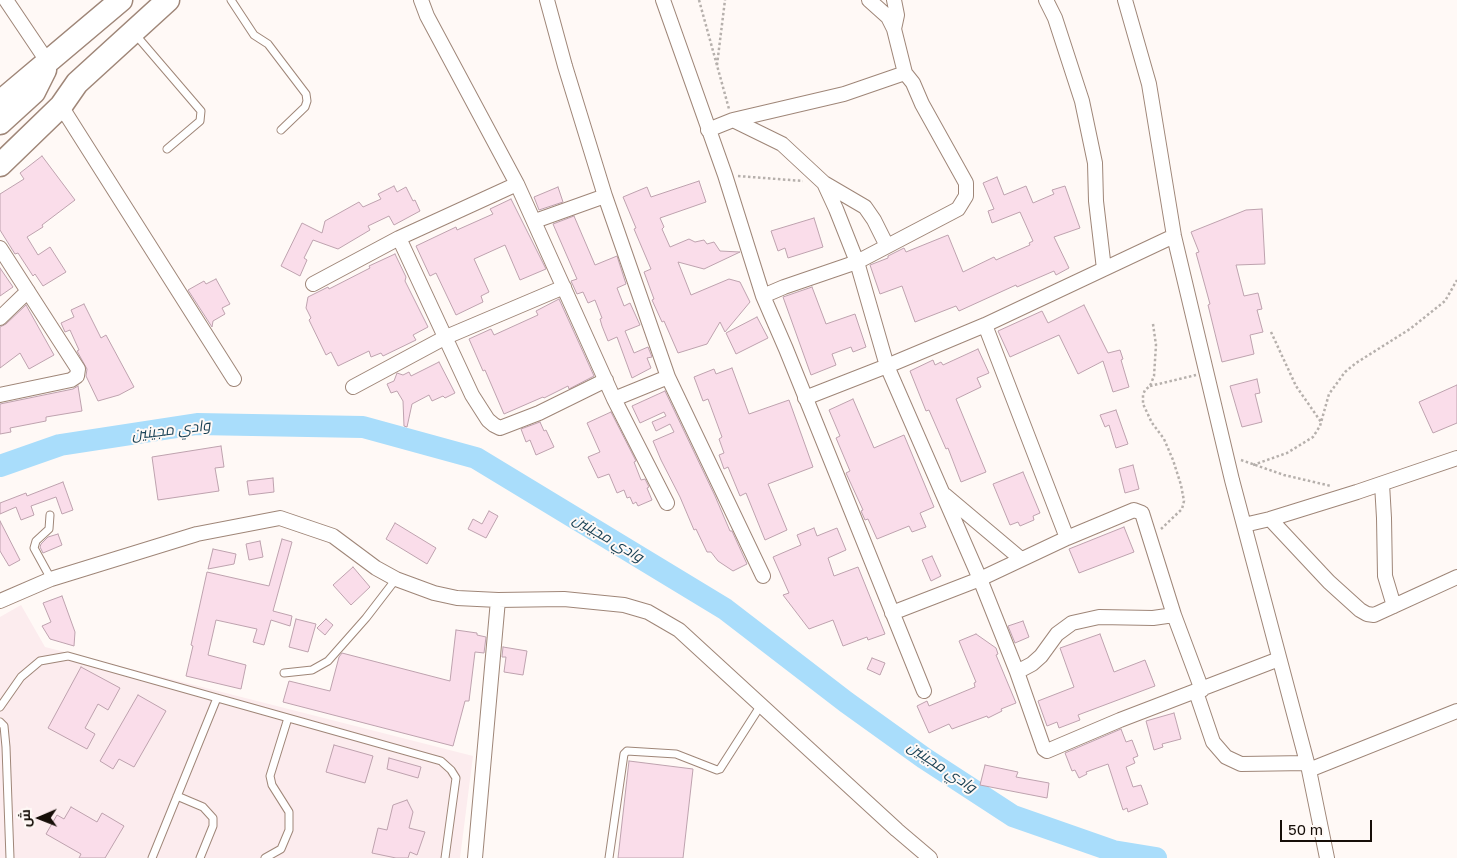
<!DOCTYPE html>
<meta charset="utf-8">
<style>
body{margin:0}
#map{position:relative;width:1457px;height:858px;overflow:hidden;background:#fff9f6;font-family:"Golos Text",Cairo,sans-serif}
canvas{display:block}
.north{position:absolute;left:15px;top:793px;width:50px;height:50px;-webkit-text-stroke:4px #fff9f6;paint-order:stroke;rotate:269deg;font-size:14px;font-weight:700;line-height:20px;text-align:center;color:#160e08}
.north::after{content:'';display:block;margin:auto;width:18px;height:22px;background:#160e08;clip-path:polygon(50% 0,100% 100%,50% 72%,0 100%)}
.scale{position:absolute;left:1280px;top:820px;width:92px;height:22px;box-sizing:border-box;border:2px solid #160e08;border-top:0;padding-left:6px;font-size:15px;line-height:18px;white-space:nowrap;color:#160e08;-webkit-text-stroke:4px #fff9f6;paint-order:stroke}
</style>
<div id="map">
<canvas width="1457" height="858"></canvas>
<div class="north">ش</div>
<div class="scale">50 m</div>
</div>
<script>
const ctx = document.querySelector('canvas').getContext('2d');
ctx.lineJoin = 'round';
function fill(path, color) { ctx.fillStyle = color; ctx.fill(path, 'evenodd'); }
const toPath = rows => new Path2D(rows.map(r => 'M' + r).join(''));
function strokePath(path, color, width, dash) { ctx.strokeStyle = color; ctx.lineWidth = width; ctx.lineCap = dash ? 'butt' : 'round'; ctx.setLineDash(dash || []); ctx.stroke(path); }
function drawText(font, color, halo, rows, align = 'center') {
  ctx.font = font + ' "Golos Text",Cairo,sans-serif'; ctx.lineWidth = 4; ctx.setLineDash([]); ctx.textBaseline = 'middle'; ctx.strokeStyle = halo; ctx.fillStyle = color; for (const [text, x, y, turn = 0] of rows) {
    ctx.save(); ctx.translate(x, y); ctx.rotate((+turn || 0) * Math.PI / 180); ctx.textAlign = isNaN(turn) ? turn : align; if (halo) ctx.strokeText(text, 0, 0); ctx.fillText(text, 0, 0); ctx.restore();
  }
}
const education = toPath([
 [21,605,45,647,473,756,460,858,0,858,0,617]
]);
const river = toPath([
 [0,466,60,445,197,424,363,427,476,458,725,609,846,702,924,758,1013,816,1113,851,1156,858]
]);
const building = toPath([
 [42,156,75,200,42,225,43,227,27,237,38,255,50,247,66,272,43,286,35,274,33,276,18,253,15,254,0,230,0,194,24,179,20,173,42,156],
 [997,177,1004,195,1026,186,1033,203,1054,194,1052,190,1065,186,1080,228,1054,237,1069,268,1056,275,1054,271,1017,287,1016,285,959,311,956,306,915,322,902,286,880,294,870,265,888,258,888,256,904,248,906,252,948,235,963,272,994,257,996,260,1030,245,1029,243,1033,241,1020,212,992,223,988,211,994,209,983,183,997,177],
 [699,181,706,202,660,218,664,227,662,229,670,247,689,239,695,242,704,240,707,244,714,242,720,251,740,252,704,269,678,262,691,295,729,279,740,282,750,302,725,332,720,322,707,344,678,353,664,321,662,322,652,300,654,299,644,272,651,269,634,229,636,228,623,197,647,187,651,197,699,181],
 [394,186,397,192,406,187,413,201,415,200,420,211,394,225,389,216,368,226,370,230,338,249,313,240,304,258,307,260,300,276,281,266,302,223,322,233,325,221,359,202,363,207,381,199,378,194,394,186],
 [558,187,563,202,539,210,534,197,558,187],
 [511,199,546,269,520,280,505,245,474,259,489,292,481,296,483,302,456,315,436,273,430,276,416,246,456,227,457,230,493,214,490,209,511,199],
 [1262,209,1265,264,1236,265,1244,296,1258,293,1262,309,1257,310,1263,332,1250,335,1254,354,1222,362,1208,305,1210,304,1196,253,1199,252,1191,232,1246,210,1262,209],
 [574,216,595,265,617,256,626,284,617,288,624,306,630,303,640,325,625,331,634,353,648,347,652,357,647,358,651,368,632,378,617,337,608,341,602,326,600,319,602,318,595,300,588,303,583,292,577,294,571,281,577,279,553,224,574,216],
 [814,218,823,247,788,258,785,248,778,251,771,231,814,218],
 [395,254,406,277,405,281,428,327,413,335,416,340,383,356,381,353,371,357,369,351,338,366,331,352,326,355,309,320,311,318,306,308,308,297,328,287,329,289,370,268,369,266,395,254],
 [0,268,13,287,0,296,0,268],
 [216,279,230,304,222,308,225,314,213,321,212,327,188,290,204,281,206,284,216,279],
 [812,287,826,324,855,314,866,347,853,352,851,347,832,354,836,365,811,375,783,297,812,287],
 [559,299,594,376,569,389,568,386,544,398,543,397,504,414,485,370,483,371,469,339,491,329,494,335,538,315,536,311,559,299],
 [84,304,101,338,106,335,134,387,119,395,98,401,86,376,87,369,77,351,79,350,70,330,65,332,61,323,74,317,71,310,84,304],
 [26,305,54,355,29,369,20,353,0,368,0,327,6,324,26,305],
 [1084,305,1108,353,1120,350,1123,359,1121,360,1129,387,1113,392,1103,361,1078,374,1059,335,1010,357,998,331,1042,311,1048,323,1084,305],
 [757,317,768,338,736,354,726,333,757,317],
 [978,349,989,373,977,378,981,387,956,399,986,472,961,482,948,448,946,449,929,410,926,411,910,371,933,360,935,365,941,362,943,365,978,349],
 [439,362,455,393,445,398,443,396,432,401,429,395,412,404,407,427,404,426,403,401,397,391,391,393,387,384,394,381,397,373,403,375,409,372,411,376,439,362],
 [732,368,749,414,789,400,813,467,768,484,787,530,765,540,746,493,740,496,728,467,724,469,719,455,724,453,719,439,722,437,708,399,703,401,694,377,714,369,716,374,732,368],
 [1257,379,1260,393,1255,394,1262,422,1242,427,1230,386,1257,379],
 [1457,385,1457,423,1433,433,1419,402,1457,385],
 [78,386,82,411,46,417,46,421,10,428,11,432,0,434,0,404,73,389,78,386],
 [665,391,715,496,730,531,732,531,747,564,733,571,718,561,711,552,707,552,696,529,694,530,680,497,661,460,653,441,674,432,670,424,656,431,652,422,666,416,664,412,640,423,632,406,665,391],
 [853,399,874,448,904,435,934,507,920,513,926,527,912,532,909,526,877,539,868,519,865,520,861,511,863,510,846,473,850,471,836,438,840,436,829,410,853,399],
 [1116,410,1128,444,1116,448,1109,425,1105,427,1100,415,1116,410],
 [611,412,636,461,634,462,641,480,645,479,649,487,647,488,652,500,638,506,636,502,633,504,630,497,627,498,624,490,617,493,609,474,598,478,588,457,600,452,587,423,611,412],
 [540,422,544,431,546,430,554,447,536,455,530,440,526,442,521,429,540,422],
 [221,446,224,467,215,468,219,491,158,500,152,457,221,446],
 [1133,465,1139,489,1125,493,1119,469,1133,465],
 [1023,472,1040,513,1033,516,1034,520,1020,526,1018,522,1010,525,993,484,1023,472],
 [273,478,274,492,249,495,247,481,273,478],
 [63,482,73,510,62,514,56,497,31,506,34,515,21,520,16,507,0,514,0,503,26,493,27,496,63,482],
 [489,511,498,516,486,538,468,529,473,519,482,524,489,511],
 [0,521,20,560,9,566,0,551,0,521],
 [395,523,436,548,427,564,386,539,395,523],
 [1124,527,1134,552,1079,573,1069,549,1124,527],
 [814,528,817,536,837,528,846,550,828,558,834,576,858,567,885,634,868,640,867,637,843,646,833,620,809,629,783,595,789,593,773,557,801,545,797,535,814,528],
 [58,534,62,545,43,553,40,547,41,544,48,537,58,534],
 [282,539,292,542,273,611,292,616,290,626,271,620,264,645,253,642,257,629,216,620,208,655,246,665,241,689,186,676,193,646,191,645,207,572,269,586,282,539],
 [260,541,263,557,249,560,246,544,260,541],
 [213,549,236,554,234,564,208,569,213,549],
 [932,556,941,576,931,581,922,560,932,556],
 [353,567,370,587,351,605,333,585,353,567],
 [62,596,75,632,74,646,50,639,42,626,51,622,43,603,62,596],
 [296,619,316,624,308,652,289,647,296,619],
 [326,619,333,625,325,635,317,628,326,619],
 [1023,621,1029,637,1015,643,1008,626,1023,621],
 [456,630,477,633,477,635,486,637,484,653,475,652,469,701,465,701,453,746,283,702,289,681,330,691,339,657,342,653,450,681,456,630],
 [976,634,996,648,998,654,996,655,1016,703,1001,709,1002,711,988,718,987,716,952,729,949,724,929,733,917,706,927,701,929,706,975,687,974,683,976,682,959,641,976,634],
 [1100,634,1114,672,1145,660,1155,686,1078,715,1080,720,1059,728,1057,722,1047,726,1038,701,1074,687,1060,648,1100,634],
 [503,647,527,651,523,675,504,672,506,657,502,657,503,647],
 [872,658,885,663,880,675,867,669,872,658],
 [81,667,120,688,108,710,98,704,85,728,95,734,87,749,48,728,81,667],
 [138,695,166,711,134,767,119,759,113,769,100,761,138,695],
 [1174,713,1181,739,1162,744,1163,747,1154,750,1146,721,1174,713],
 [1121,729,1126,742,1132,740,1138,756,1133,758,1135,763,1126,767,1133,787,1141,785,1148,804,1128,812,1127,808,1123,810,1108,764,1086,772,1087,774,1079,778,1075,770,1072,771,1065,753,1121,729],
 [334,745,373,756,365,783,326,772,334,745],
 [389,758,421,767,418,778,387,769,389,758],
 [629,761,693,769,683,858,618,858,629,761],
 [985,765,1018,772,1016,777,1049,783,1047,798,980,785,985,765],
 [407,800,413,812,409,828,425,832,417,855,410,852,408,858,396,858,372,853,378,828,387,830,393,805,407,800],
 [71,807,97,822,102,813,124,826,105,858,79,858,81,854,46,834,57,815,64,819,71,807]
]);
const path = toPath([
 [699,0,729,109],
 [717,65,725,0],
 [738,176,803,181],
 [1153,324,1156,345,1154,376,1150,386,1145,390,1143,395,1143,404,1152,423,1164,439,1173,460,1181,485,1184,501,1182,509,1161,529],
 [1271,332,1296,386,1321,422],
 [1150,386,1196,375],
 [1241,460,1284,475,1331,486],
 [1253,465,1287,453,1313,437,1320,426,1329,394,1345,372,1356,363,1410,329,1445,301,1457,280]
]);
const service = toPath([
 [231,0,254,35,268,44,306,94,307,101,305,107,281,130],
 [135,34,201,111,200,121,167,149],
 [50,515,49,529,36,541,34,548,51,579],
 [284,673,312,670,328,661,366,618,396,579],
 [0,707,21,677,40,661,68,656,441,761,451,770,456,778,445,858],
 [0,722,4,726,6,747,10,858],
 [177,796,203,807,213,818,213,826,200,858],
 [152,858,217,698],
 [265,858,281,849,289,830,289,812,272,785,270,776,288,718],
 [609,858,624,754,627,751,676,754,717,770,720,769,761,705]
]);
const minor = toPath([
 [6,0,47,61],
 [421,0,427,16,517,184,614,399,667,503],
 [547,0,565,66,605,196],
 [663,0,725,175,763,296,786,349,924,691],
 [869,0,888,17,894,29],
 [1046,0,1055,18,1082,101,1095,163,1096,201,1104,269],
 [1125,0,1149,84,1174,236,1232,480,1309,770,1327,858],
 [61,106,234,379],
 [733,120,782,144,824,183,836,209,857,262,958,209,966,196,966,183,922,104,913,83,905,73,894,29,897,15,894,0],
 [708,130,733,120,844,94,905,73],
 [824,183,865,207,874,220,887,246],
 [535,221,605,196,668,377,763,576],
 [399,238,472,395,488,420,494,425,500,428,539,413,606,380],
 [0,248,78,369,77,376,71,380,0,395],
 [313,284,399,238,517,184],
 [763,296,784,287,857,262,887,366,980,579,1017,672,1044,749,1047,751,1120,720,1279,659],
 [0,318,28,291],
 [985,325,1067,538],
 [353,387,446,337,564,287],
 [805,398,887,366,985,325,1174,236],
 [614,399,668,377],
 [1382,484,1384,518,1385,576,1394,606],
 [945,495,1021,559],
 [1270,519,1329,582,1360,610,1367,614,1374,615,1457,577],
 [1244,525,1270,519,1357,492,1457,458],
 [0,601,51,579,197,534,280,518,333,536,376,568,396,579,434,593,457,598,498,600,564,599,624,605,648,612,679,630,897,830,930,858],
 [892,613,980,579,1067,538,1134,510,1142,513,1174,615],
 [1017,672,1032,664,1041,656,1057,634,1072,623,1099,617,1153,618,1174,615,1202,690],
 [1196,692,1213,742,1226,757,1241,764,1307,763],
 [1309,770,1457,711],
 [475,858,498,600]
]);
const trunk = toPath([
 [0,102,121,0],
 [0,123,34,92,45,70],
 [0,165,61,106,77,83,168,0]
]);
const waterNames = [
 ["وادي مجينين",171,430,-7],
 ["وادي مجينين",608,538,31],
 ["وادي مجينين",942,767,34]
];
fill(education, '#fcecee');
strokePath(river, '#a9ddfb', 22);
fill(building, '#faddea');
strokePath(building, '#bea2ae', 1);
strokePath(service, '#9f8678', 9);
strokePath(minor, '#9f8678', 16);
strokePath(trunk, '#9f8678', 25);
strokePath(path, '#b6b0ac', 2.5, [2.5, 2.5]);
strokePath(service, '#fff', 7);
strokePath(minor, '#fff', 14);
strokePath(trunk, '#fff', 22);
drawText('italic 15px', '#163f53', '#fff9f6', waterNames);
</script>
